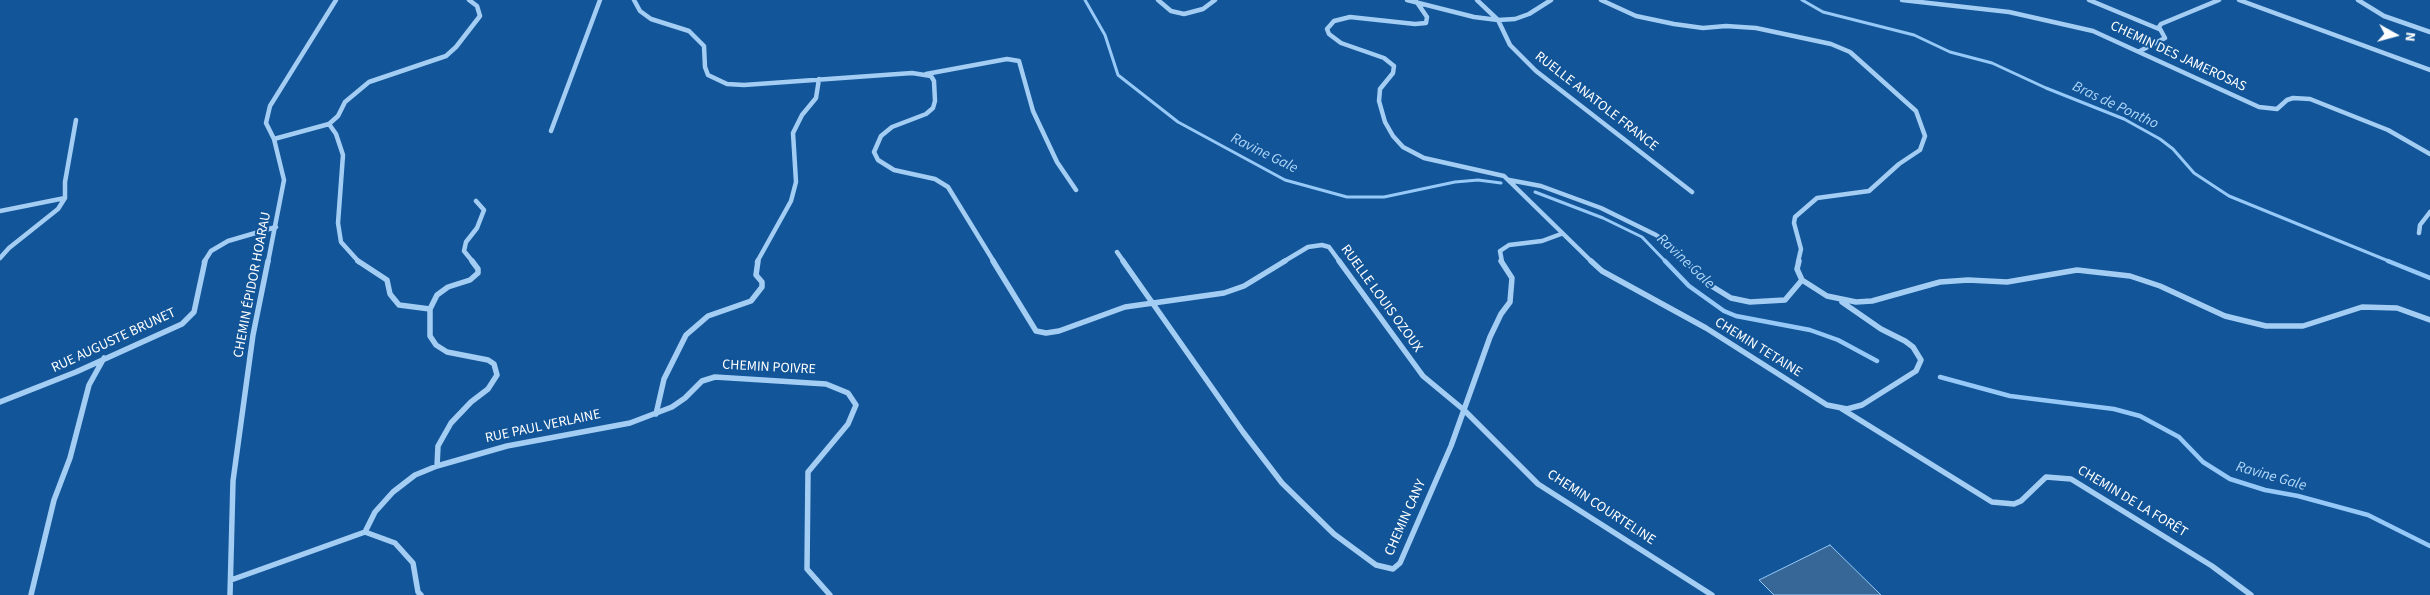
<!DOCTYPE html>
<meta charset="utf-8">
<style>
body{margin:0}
#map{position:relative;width:2430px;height:595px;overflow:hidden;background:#125598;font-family:"Source Sans 3",sans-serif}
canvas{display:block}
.north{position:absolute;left:2370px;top:10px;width:50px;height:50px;-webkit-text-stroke:4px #125598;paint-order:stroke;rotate:97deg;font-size:14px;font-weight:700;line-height:20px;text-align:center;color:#fff}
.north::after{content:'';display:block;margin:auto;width:18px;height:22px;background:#fff;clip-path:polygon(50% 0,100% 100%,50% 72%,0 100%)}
</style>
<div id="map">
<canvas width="2430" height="595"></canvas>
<div class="north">N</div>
</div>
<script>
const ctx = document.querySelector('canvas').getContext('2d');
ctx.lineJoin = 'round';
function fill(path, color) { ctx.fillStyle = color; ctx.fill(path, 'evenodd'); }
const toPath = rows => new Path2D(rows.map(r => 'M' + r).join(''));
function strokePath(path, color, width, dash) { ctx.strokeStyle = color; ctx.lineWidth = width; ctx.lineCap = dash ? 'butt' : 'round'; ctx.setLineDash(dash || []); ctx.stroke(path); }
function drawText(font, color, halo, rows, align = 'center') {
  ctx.font = font + ' "Source Sans 3",sans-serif'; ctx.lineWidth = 4; ctx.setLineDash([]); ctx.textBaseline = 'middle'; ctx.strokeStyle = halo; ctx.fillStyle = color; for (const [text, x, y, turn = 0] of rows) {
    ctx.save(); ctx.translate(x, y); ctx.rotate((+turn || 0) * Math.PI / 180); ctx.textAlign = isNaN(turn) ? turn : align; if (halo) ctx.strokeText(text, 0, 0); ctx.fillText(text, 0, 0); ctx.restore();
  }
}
const water = toPath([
 [1830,545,1881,595,1774,595,1759,580,1830,545]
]);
const streamFar1 = toPath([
 [1085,0,1105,35,1118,75,1178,122,1285,180,1347,197,1384,197,1455,182,1478,180,1501,183],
 [1802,0,1823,12,1914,35,1950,52,1992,63,2046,88,2124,119,2160,139,2173,149,2194,173,2229,196,2391,262],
 [1535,192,1603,218,1642,237,1666,262]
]);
const stream = toPath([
 [1665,261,1689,286,1724,311,1736,316,1810,330,1838,340,1877,361],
 [2388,261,2430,278],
 [1940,377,2010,396,2114,409,2140,416,2179,437,2203,462,2230,479,2265,490,2298,496,2368,515,2430,546]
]);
const minorFar1 = toPath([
 [634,0,640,11,651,19,689,31,704,46,705,67,708,75,727,84,744,85,912,73,931,76,934,81,935,101,933,108,926,114,892,127,881,136,874,152,878,160,894,170,935,179,948,187,994,262],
 [1158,0,1171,11,1184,14,1203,9,1215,0],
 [1407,0,1474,17,1498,20,1515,19,1529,14,1551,0],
 [1477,0,1498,20,1510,45,1536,71,1692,192],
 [1601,0,1636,16,1674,24,1703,28,1726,26,1756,28,1831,44,1850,52,1916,111,1925,136,1920,150,1899,164,1869,191,1817,198,1795,217,1794,223,1801,249,1798,262],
 [1902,0,2009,12,2093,31,2259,107,2277,109,2287,100,2293,98,2310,99,2388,130,2430,154],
 [2089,0,2159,29],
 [2239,0,2430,70],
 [2358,0,2384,16,2430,32],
 [1416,1,1427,17,1426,23,1415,24,1350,17,1334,21,1327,29,1329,34,1341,43,1384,58,1394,66,1393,73,1380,89,1379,101,1385,122,1393,136,1403,147,1424,158,1504,176,1592,262],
 [2140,51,2165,38,2159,27,2161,24,2219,0],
 [926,74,1007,59,1019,61,1033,111,1057,162,1076,190],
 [329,124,336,134,343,155,338,223,341,242,359,262],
 [551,131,600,0],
 [274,139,329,124,338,116,345,102,369,82,446,56,456,47,480,16,477,6,469,0],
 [1509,180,1541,186,1601,208,1656,235,1671,245,1687,262],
 [0,211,65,198],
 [2419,233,2420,225,2430,212],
 [1117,252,1124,262],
 [0,258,9,248,58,209,65,198,65,182,76,120],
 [204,262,211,251,228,241,276,227],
 [268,262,284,180,274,139,266,123,270,106,336,0],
 [473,262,464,251,466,242,477,228,484,210,476,201],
 [757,262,791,201,796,182,793,133,802,115,816,98,819,79],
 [1283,262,1308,247,1322,245,1329,247,1340,262],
 [1502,262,1500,251,1509,245,1542,241,1561,234]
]);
const minor = toPath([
 [358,261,387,280,390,294,399,305,430,309],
 [993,261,1036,331,1046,333,1059,331,1125,307,1224,293,1244,286,1285,261],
 [1123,261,1243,432,1282,483,1334,534,1376,565,1393,569,1400,563,1451,446,1490,337,1501,314,1510,302,1512,278,1501,261],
 [1339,261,1423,376,1464,410,1538,484,1712,595],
 [1591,261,1602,271,1706,328,1827,405,1847,409,1862,405,1916,371,1921,360,1913,347,1905,341,1881,329,1842,302],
 [1686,261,1705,282,1731,298,1750,302,1785,300,1802,280],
 [1799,261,1797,269,1802,280,1827,296,1856,302,1872,301,1940,282,1968,280,2007,282,2077,270,2130,276,2160,286,2225,316,2266,326,2303,326,2362,307,2397,308,2430,320],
 [0,402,76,372,182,324,194,312,205,261],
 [1842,409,1992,502,2014,504,2021,501,2046,477,2071,479,2212,566,2251,595],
 [656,414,664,379,686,335,708,316,751,301,762,287,762,282,756,275,758,261],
 [437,466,438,446,451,423,471,402,488,389,497,375,494,364,488,360,447,352,436,345,430,336,430,309,437,295,448,287,470,280,478,273,478,269,472,261],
 [365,532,375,512,393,492,415,475,437,466,507,446,630,423,672,407,685,398,702,381,715,377,826,384,848,393,856,405,848,424,808,472,807,569,830,595],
 [231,580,365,532,395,543,413,563,418,592,421,595],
 [31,595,54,500,70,458,89,385,104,358],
 [230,595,233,481,253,335,268,261]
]);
const streetNames = [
 ["CHEMIN DES JAMEROSAS",2178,57,25],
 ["RUELLE ANATOLE FRANCE",1596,102,38],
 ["CHEMIN ÉPIDOR HOARAU",253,285,-79],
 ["RUELLE LOUIS OZOUX",1381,299,54],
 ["RUE AUGUSTE BRUNET",114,341,-25],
 ["CHEMIN TETAINE",1758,348,32],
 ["CHEMIN POIVRE",769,368,3],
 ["RUE PAUL VERLAINE",543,427,-12],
 ["CHEMIN DE LA FORÊT",2132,502,31],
 ["CHEMIN COURTELINE",1601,508,33],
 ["CHEMIN CANY",1406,518,-66]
];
const waterNames = [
 ["Bras de Pontho",2115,106,25],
 ["Ravine Gale",1264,154,26],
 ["Ravine Gale",1685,262,43],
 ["Ravine Gale",2271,477,16]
];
fill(water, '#366797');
strokePath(water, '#96c9f7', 1);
strokePath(streamFar1, '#96c9f7', 3);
strokePath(stream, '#96c9f7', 4.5);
strokePath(minorFar1, '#a4cdf4', 4.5);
strokePath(minor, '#a4cdf4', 5.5);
drawText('14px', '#fff', '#125598', streetNames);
drawText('italic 15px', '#b0d7fa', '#125598', waterNames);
</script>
